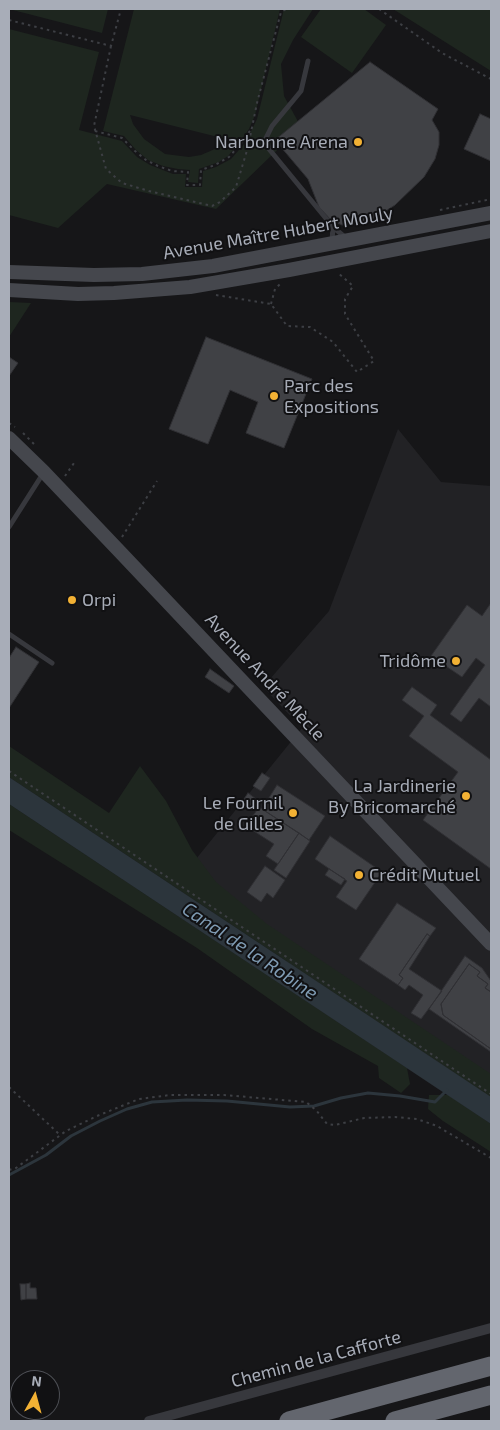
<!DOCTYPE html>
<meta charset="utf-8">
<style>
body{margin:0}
#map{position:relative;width:500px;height:1430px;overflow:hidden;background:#161618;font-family:"Exo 2",sans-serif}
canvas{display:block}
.frame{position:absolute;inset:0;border:10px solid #a8adb8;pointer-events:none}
.north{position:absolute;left:10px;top:1370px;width:50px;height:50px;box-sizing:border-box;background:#111113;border:1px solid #4d4f55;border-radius:50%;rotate:7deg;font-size:14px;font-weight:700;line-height:20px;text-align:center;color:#a8adb8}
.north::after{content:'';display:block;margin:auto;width:18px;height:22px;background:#f2b134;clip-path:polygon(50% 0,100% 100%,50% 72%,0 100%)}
</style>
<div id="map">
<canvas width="500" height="1430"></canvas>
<div class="frame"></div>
<div class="north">N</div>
</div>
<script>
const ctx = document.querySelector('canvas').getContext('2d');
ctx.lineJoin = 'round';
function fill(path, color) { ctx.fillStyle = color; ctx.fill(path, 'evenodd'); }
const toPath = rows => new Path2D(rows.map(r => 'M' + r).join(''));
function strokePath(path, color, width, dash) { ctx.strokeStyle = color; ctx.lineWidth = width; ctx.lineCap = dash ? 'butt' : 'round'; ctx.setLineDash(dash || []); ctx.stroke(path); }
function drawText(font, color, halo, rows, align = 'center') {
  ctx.font = font + ' "Exo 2",sans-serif'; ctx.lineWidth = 4; ctx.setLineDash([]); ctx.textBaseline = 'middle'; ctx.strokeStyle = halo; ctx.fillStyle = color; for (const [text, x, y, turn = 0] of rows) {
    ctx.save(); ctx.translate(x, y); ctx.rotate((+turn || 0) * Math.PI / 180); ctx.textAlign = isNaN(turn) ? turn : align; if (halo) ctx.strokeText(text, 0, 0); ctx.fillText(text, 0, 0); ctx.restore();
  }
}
const built = toPath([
 [398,429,441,482,491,486,491,1116,179,880,302,728,263,687,329,611]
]);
const green = toPath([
 [9,9,108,9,102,33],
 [134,9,280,9,255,115,249,129,240,142,228,156,219,162,199,169,198,183,188,182,190,170,178,169,163,166,148,160,136,150,124,136,103,131],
 [130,115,226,139,226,140,215,149,201,155,189,157,165,154,144,139,133,124],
 [284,9,313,9,293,40,281,64,284,96,301,127,216,209,107,184,58,228,9,215,9,29,99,52,79,130,122,141,137,157,150,165,173,174,186,174,185,187,202,187,203,171,216,167,231,159,246,142,257,119],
 [321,9,364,9,386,25,352,73,301,37],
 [393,9,491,9,491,71],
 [9,302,31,303,9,337],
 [9,746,109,813,140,766,166,801,192,850,216,882,267,924,491,1074,491,1097,9,777],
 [9,804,407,1068,410,1084,401,1093,379,1078,378,1066,312,1029,197,948,9,830],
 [429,1095,448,1095,491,1124,491,1152,443,1121,428,1109]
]);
const water = toPath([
 [9,777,491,1097,491,1124,9,804]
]);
const stream = toPath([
 [9,1175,46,1155,71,1136,100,1121,127,1109,152,1102,187,1100,227,1101,290,1107,314,1106,341,1098,368,1093,400,1096,435,1102,447,1090]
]);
const building = toPath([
 [370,62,438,109,432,120,439,132,439,145,435,159,424,177,395,205,367,223,353,225,342,225,330,219,319,207,308,179,275,140,370,62],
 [480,114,491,119,491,161,464,149,480,114],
 [206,337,312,379,284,448,246,433,258,402,230,390,208,444,169,429,206,337],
 [9,357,18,363,9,376,9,357],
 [491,603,491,707,479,698,461,722,450,714,485,665,476,658,462,677,431,656,467,605,482,616,491,603],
 [16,647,39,662,9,708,9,658,16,647],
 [210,669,234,686,229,693,205,677,210,669],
 [412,687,437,705,430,715,491,760,491,869,423,820,458,772,409,736,424,716,402,700,412,687],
 [262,773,270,778,261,791,253,786,262,773],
 [277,785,325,816,309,840,262,809,277,785],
 [248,793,256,799,248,810,240,805,248,793],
 [259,807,299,833,278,864,266,856,274,844,246,826,259,807],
 [299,833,310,841,286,878,274,870,299,833],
 [330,836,382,872,356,910,336,897,347,881,315,859,330,836],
 [265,866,285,880,273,898,267,893,261,902,247,892,265,866],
 [329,869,345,879,341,885,325,875,329,869],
 [397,903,436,928,430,936,427,934,399,975,403,978,398,985,359,959,397,903],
 [427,934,430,936,409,969,442,991,421,1019,411,1013,423,995,409,985,405,990,398,985,403,978,399,975,427,934],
 [465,956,482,968,491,981,491,992,485,988,488,984,477,976,480,972,469,964,441,1004,443,1015,491,1049,491,1052,429,1009,465,956],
 [469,964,480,972,477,976,488,984,485,988,491,992,491,1049,443,1015,441,1004,469,964],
 [30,1283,30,1288,36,1288,37,1299,26,1299,26,1284,30,1283],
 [20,1284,26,1284,26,1299,21,1300,20,1284]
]);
const path = toPath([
 [379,9,442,53,491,79],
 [9,20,111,46,121,9],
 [111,46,94,126,106,169,122,183,149,191,212,206,220,202,236,187,248,147,257,103,281,12,286,9],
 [95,131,122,138,135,151,146,160,158,166,172,171,188,172,187,185,200,185,201,170,215,165,229,157,244,140,251,129],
 [440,210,491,199],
 [216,295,271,304,287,326,310,327,333,342,357,372,374,361,345,314,345,299,353,286,337,272],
 [271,304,275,289,280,284],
 [9,423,15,427],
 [23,433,35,445],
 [65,476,74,463],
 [122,537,157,481],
 [9,771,491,1094],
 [395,881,402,868],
 [9,1087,60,1135],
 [9,1170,16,1168,66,1131,97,1116,139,1099,170,1095,224,1095,306,1102,316,1110,327,1124,335,1125,364,1118,395,1117,417,1119,437,1126,491,1158]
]);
const lane = toPath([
 [308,61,301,91,272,126,266,138,269,149,333,227,332,241],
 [333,227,347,239],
 [9,527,44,472],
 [9,634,52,663]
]);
const street = toPath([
 [149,1421,491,1328]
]);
const secondary = toPath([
 [9,272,94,275,142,274,213,266,491,213],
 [9,290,78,294,114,293,190,287,289,270,491,231],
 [9,438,44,472,122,554,491,944]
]);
const highway = toPath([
 [289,1421,491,1366],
 [395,1421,491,1395]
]);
const markers = [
 [358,142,5,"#f2b134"],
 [274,396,5,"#f2b134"],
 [72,600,5,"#f2b134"],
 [456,661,5,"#f2b134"],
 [466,796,5,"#f2b134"],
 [293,813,5,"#f2b134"],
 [359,875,5,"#f2b134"]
];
const poiNames = [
 ["Narbonne Arena",348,142],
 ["Parc des",284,386,"left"],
 ["Expositions",284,407,"left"],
 ["Orpi",82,600,"left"],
 ["Tridôme",446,661],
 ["La Jardinerie",456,786],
 ["By Bricomarché",456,807],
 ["Le Fournil",283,803],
 ["de Gilles",283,824],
 ["Crédit Mutuel",369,875,"left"]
];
const streetNames = [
 ["Avenue Maître Hubert Mouly",278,233,-10],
 ["Avenue André Mècle",265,677,47],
 ["Chemin de la Cafforte",316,1359,-15]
];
const waterNames = [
 ["Canal de la Robine",250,951,34]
];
fill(built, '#222225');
fill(green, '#1e261f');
fill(water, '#2c353c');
strokePath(stream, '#2c353c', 3);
fill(building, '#404145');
strokePath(building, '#303034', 1);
strokePath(path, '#3d3f44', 2, [2.5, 4]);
strokePath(lane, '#37383d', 5);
strokePath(street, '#37383d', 10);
strokePath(secondary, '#45474d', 14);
strokePath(highway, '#63666e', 19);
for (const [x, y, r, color] of markers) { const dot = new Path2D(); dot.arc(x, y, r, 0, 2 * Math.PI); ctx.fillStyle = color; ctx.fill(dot); strokePath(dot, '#111113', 2); }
drawText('18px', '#a8adb8', '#111113', poiNames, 'right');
drawText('18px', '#a8adb8', '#111113', streetNames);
drawText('italic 19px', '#7f9bb3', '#111113', waterNames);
</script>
